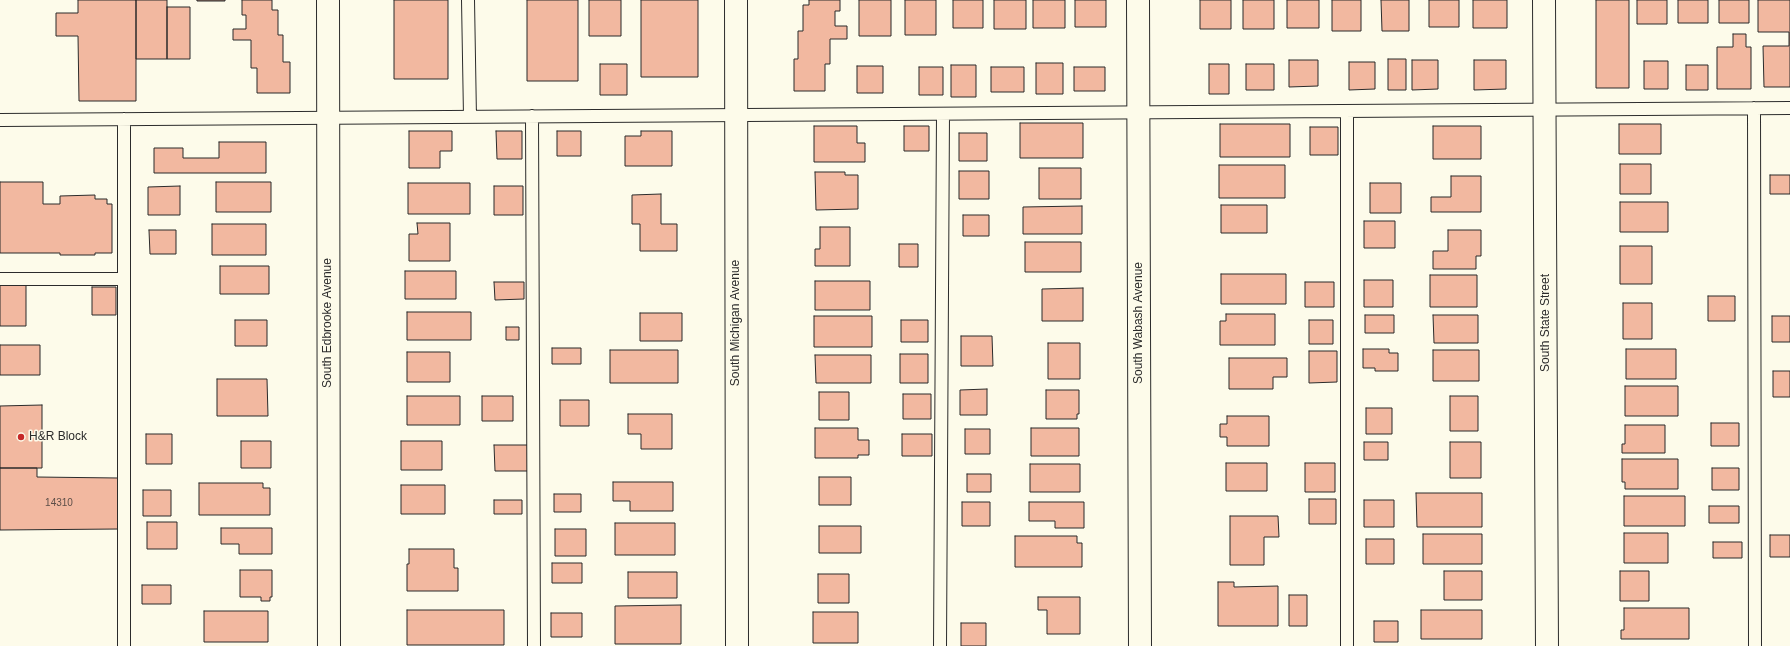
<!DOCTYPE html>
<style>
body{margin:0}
canvas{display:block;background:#fdfbea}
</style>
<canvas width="1790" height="646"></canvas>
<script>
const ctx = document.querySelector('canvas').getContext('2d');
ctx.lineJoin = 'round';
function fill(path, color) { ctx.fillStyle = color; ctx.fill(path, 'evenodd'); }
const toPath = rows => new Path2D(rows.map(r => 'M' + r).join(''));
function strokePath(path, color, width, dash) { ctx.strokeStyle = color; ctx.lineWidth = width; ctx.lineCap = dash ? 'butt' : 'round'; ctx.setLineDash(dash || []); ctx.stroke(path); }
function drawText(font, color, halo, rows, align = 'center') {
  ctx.font = font + ' Helvetica,sans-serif'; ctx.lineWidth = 3; ctx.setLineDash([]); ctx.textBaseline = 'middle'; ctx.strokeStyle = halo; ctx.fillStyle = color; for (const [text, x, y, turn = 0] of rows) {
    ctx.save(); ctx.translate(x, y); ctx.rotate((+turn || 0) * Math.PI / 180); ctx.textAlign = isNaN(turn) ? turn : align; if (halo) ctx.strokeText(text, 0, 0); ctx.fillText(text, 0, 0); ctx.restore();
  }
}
const building = toPath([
 [78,0,136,0,136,101,79,101,78,36,56,36,56,13,78,13,78,0],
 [136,0,167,0,167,59,136,59,136,0],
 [197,0,225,0,225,1,197,1,197,0],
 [242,0,272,0,272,10,278,10,278,35,283,35,283,62,290,62,290,93,257,93,257,68,251,68,251,40,233,40,233,29,246,29,246,15,242,15,242,0],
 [394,0,448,0,448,79,394,79,394,0],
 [527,0,578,0,578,81,527,81,527,0],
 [589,0,621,0,621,36,589,36,589,0],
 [641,0,698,0,698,77,641,77,641,0],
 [809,0,840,0,840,11,835,11,835,26,847,26,847,39,830,39,830,64,825,64,825,91,794,91,794,59,798,59,798,31,803,31,803,5,809,5,809,0],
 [859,0,891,0,891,36,859,36,859,0],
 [905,0,936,0,936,35,905,35,905,0],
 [953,0,983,0,983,28,953,28,953,0],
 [994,0,1026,0,1026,29,994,29,994,0],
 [1033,0,1065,0,1065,28,1033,28,1033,0],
 [1075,0,1106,0,1106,27,1075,27,1075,0],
 [1200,0,1231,0,1231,29,1200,29,1200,0],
 [1243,0,1274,0,1274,29,1243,29,1243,0],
 [1287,0,1319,0,1319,28,1287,28,1287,0],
 [1332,0,1361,0,1361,31,1332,31,1332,0],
 [1381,0,1409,0,1409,31,1382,31,1381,0],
 [1429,0,1459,0,1459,27,1429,27,1429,0],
 [1473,0,1507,0,1507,28,1473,28,1473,0],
 [1596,0,1629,0,1629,88,1596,88,1596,0],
 [1637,0,1667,0,1667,24,1637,24,1637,0],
 [1678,0,1708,0,1708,23,1678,23,1678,0],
 [1719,0,1749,0,1749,23,1719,23,1719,0],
 [1758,0,1790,0,1790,87,1764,87,1763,46,1789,46,1789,32,1758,32,1758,0],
 [167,7,190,7,190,59,167,59,167,7],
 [1733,34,1746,34,1746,47,1751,47,1751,89,1717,89,1717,47,1733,47,1733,34],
 [1388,59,1406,59,1406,90,1388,90,1388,59],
 [1289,60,1318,60,1318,86,1289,87,1289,60],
 [1412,60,1438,60,1438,89,1412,90,1412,60],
 [1474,60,1506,60,1506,89,1474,90,1474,60],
 [1644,61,1668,61,1668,89,1644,89,1644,61],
 [1349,62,1375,62,1375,89,1349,90,1349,62],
 [1036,63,1063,63,1063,94,1036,94,1036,63],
 [600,64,627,64,627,95,600,95,600,64],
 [1209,64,1229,64,1229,94,1209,94,1209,64],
 [1246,64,1274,64,1274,90,1246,90,1246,64],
 [951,65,976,65,976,97,951,97,951,65],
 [1686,65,1708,65,1708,90,1686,90,1686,65],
 [857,66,883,66,883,93,857,93,857,66],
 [919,67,943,67,943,95,919,95,919,67],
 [991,67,1024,67,1024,92,991,92,991,67],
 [1074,67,1105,67,1105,91,1074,91,1074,67],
 [1020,123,1083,123,1083,158,1020,158,1020,123],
 [1220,124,1290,124,1290,157,1220,157,1220,124],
 [1619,124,1661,124,1661,154,1619,154,1619,124],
 [814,126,857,126,857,143,865,143,865,162,814,162,814,126],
 [904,126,929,126,929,151,904,151,904,126],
 [1433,126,1481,126,1481,159,1433,159,1433,126],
 [1310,127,1338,127,1338,155,1310,155,1310,127],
 [409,131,452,131,452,151,440,151,440,168,409,168,409,131],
 [496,131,522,131,522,159,497,159,496,131],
 [557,131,581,131,581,156,557,156,557,131],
 [641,131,672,131,672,166,625,166,625,136,641,136,641,131],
 [959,133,987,133,987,161,959,161,959,133],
 [219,142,266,142,266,173,154,173,154,148,183,148,183,158,219,158,219,142],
 [1620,164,1651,164,1651,194,1620,194,1620,164],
 [1219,165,1285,165,1285,198,1219,198,1219,165],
 [1039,168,1081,168,1081,199,1039,199,1039,168],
 [959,171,989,171,989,199,959,199,959,171],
 [815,172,845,172,845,175,858,175,858,209,816,210,815,172],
 [1770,175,1790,175,1790,194,1770,194,1770,175],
 [1451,176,1481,176,1481,212,1431,212,1431,197,1451,197,1451,176],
 [0,182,43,182,43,204,60,204,60,196,95,195,95,199,107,199,107,204,112,204,112,253,95,253,95,255,60,255,60,253,0,253,0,182],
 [216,182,271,182,271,212,216,212,216,182],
 [408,183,470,183,470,214,408,214,408,183],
 [1370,183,1401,183,1401,213,1370,213,1370,183],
 [180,186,180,215,148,215,148,187,180,186],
 [494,186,523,186,523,215,494,215,494,186],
 [661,194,661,224,677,224,677,251,640,251,640,224,632,224,632,195,661,194],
 [1620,202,1668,202,1668,232,1620,232,1620,202],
 [1221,205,1267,205,1267,233,1221,233,1221,205],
 [1082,206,1082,234,1023,234,1023,207,1082,206],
 [963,215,989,215,989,236,963,236,963,215],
 [1364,221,1395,221,1395,248,1364,248,1364,221],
 [417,223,450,223,450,261,409,261,409,234,418,234,417,223],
 [212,224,266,224,266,255,212,255,212,224],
 [820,227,850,227,850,266,815,266,815,249,820,249,820,227],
 [149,230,176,230,176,254,150,254,149,230],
 [1448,230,1481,230,1481,256,1476,256,1476,269,1433,269,1433,251,1448,251,1448,230],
 [1025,242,1081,242,1081,272,1025,272,1025,242],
 [899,244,918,244,918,267,899,267,899,244],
 [1620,246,1652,246,1652,284,1620,284,1620,246],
 [220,266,269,266,269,294,220,294,220,266],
 [405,271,456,271,456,299,405,299,405,271],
 [1221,274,1286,274,1286,304,1221,304,1221,274],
 [1430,275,1477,275,1477,307,1430,307,1430,275],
 [1364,280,1393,280,1393,307,1364,307,1364,280],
 [815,281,870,281,870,310,815,310,815,281],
 [494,282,524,282,524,299,495,300,494,282],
 [1305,282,1334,282,1334,307,1305,307,1305,282],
 [0,285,26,285,26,326,0,326,0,285],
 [92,287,116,287,116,315,92,315,92,287],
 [1083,288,1083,321,1042,321,1042,289,1083,288],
 [1708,296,1735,296,1735,321,1708,321,1708,296],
 [1623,303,1652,303,1652,339,1623,339,1623,303],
 [407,312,471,312,471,340,407,340,407,312],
 [640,313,682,313,682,341,640,341,640,313],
 [1226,314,1275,314,1275,345,1220,345,1220,321,1226,321,1226,314],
 [1365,315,1394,315,1394,333,1365,333,1365,315],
 [1433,315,1478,315,1478,343,1434,343,1433,315],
 [814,316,872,316,872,347,814,347,814,316],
 [1772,316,1790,316,1790,342,1772,342,1772,316],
 [235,320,267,320,267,346,235,346,235,320],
 [901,320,928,320,928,342,901,342,901,320],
 [1309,320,1333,320,1333,344,1309,344,1309,320],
 [506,327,519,327,519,340,506,340,506,327],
 [961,336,992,336,993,366,961,366,961,336],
 [1048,343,1080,343,1080,379,1048,379,1048,343],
 [0,345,40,345,40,375,0,375,0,345],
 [552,348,581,348,581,364,552,364,552,348],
 [1363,349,1389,349,1389,353,1398,353,1398,371,1375,371,1375,368,1363,368,1363,349],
 [1626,349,1676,349,1676,379,1626,379,1626,349],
 [610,350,678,350,678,383,610,383,610,350],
 [1433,350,1479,350,1479,381,1433,381,1433,350],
 [1309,351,1337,351,1337,382,1309,383,1309,351],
 [407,352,450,352,450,382,407,382,407,352],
 [900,354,928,354,928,383,900,383,900,354],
 [815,355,871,355,871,383,816,383,815,355],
 [1229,358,1287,358,1287,377,1273,377,1273,389,1229,389,1229,358],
 [1773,371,1790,371,1790,397,1773,397,1773,371],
 [217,379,267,379,268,416,217,416,217,379],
 [1625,386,1678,386,1678,416,1625,416,1625,386],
 [987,389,987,415,960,415,960,390,987,389],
 [1046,390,1079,390,1079,414,1077,414,1077,419,1046,419,1046,390],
 [819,392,849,392,849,420,819,420,819,392],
 [903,394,931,394,931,419,903,419,903,394],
 [407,396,460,396,460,425,407,425,407,396],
 [482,396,513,396,513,421,482,421,482,396],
 [1450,396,1478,396,1478,431,1450,431,1450,396],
 [560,400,589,400,589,426,560,426,560,400],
 [42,405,42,468,0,468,0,406,42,405],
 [1366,408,1392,408,1392,434,1366,434,1366,408],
 [628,414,672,414,672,449,641,449,641,434,628,434,628,414],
 [1227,416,1269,416,1269,446,1227,446,1227,437,1220,437,1220,424,1227,424,1227,416],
 [1711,423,1739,423,1739,446,1711,446,1711,423],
 [1625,425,1665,425,1665,453,1622,453,1622,444,1625,444,1625,425],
 [815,428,858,428,858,440,869,440,869,455,858,455,858,458,815,458,815,428],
 [1031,428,1079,428,1079,456,1031,456,1031,428],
 [965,429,990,429,990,454,965,454,965,429],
 [146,434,172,434,172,464,146,464,146,434],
 [902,434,932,434,932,456,902,456,902,434],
 [241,441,271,441,271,468,241,468,241,441],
 [401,441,442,441,442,470,401,470,401,441],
 [1364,442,1388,442,1388,460,1364,460,1364,442],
 [1450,442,1481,442,1481,478,1450,478,1450,442],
 [494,445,528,445,528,471,495,471,494,445],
 [1622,459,1678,459,1678,489,1625,489,1625,482,1622,482,1622,459],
 [1226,463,1267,463,1267,491,1226,491,1226,463],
 [1305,463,1335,463,1335,492,1305,492,1305,463],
 [1030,464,1080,464,1080,492,1030,492,1030,464],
 [0,468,37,468,37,477,118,478,119,529,0,530,0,468],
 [1712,468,1739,468,1739,490,1712,490,1712,468],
 [967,474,991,474,991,492,967,492,967,474],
 [819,477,851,477,851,505,819,505,819,477],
 [613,482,673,482,673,511,630,511,630,501,613,501,613,482],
 [199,483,263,483,263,488,270,488,270,515,199,515,199,483],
 [401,485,445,485,445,514,401,514,401,485],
 [143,490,171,490,171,516,143,516,143,490],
 [1416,493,1482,493,1482,527,1417,527,1416,493],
 [554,494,581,494,581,512,554,512,554,494],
 [1624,496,1685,496,1685,526,1624,526,1624,496],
 [1309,499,1336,499,1336,524,1309,524,1309,499],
 [494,500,522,500,522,514,494,514,494,500],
 [1364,500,1394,500,1394,527,1364,527,1364,500],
 [962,502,990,502,990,526,962,526,962,502],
 [1029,502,1084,502,1084,528,1055,528,1055,521,1029,521,1029,502],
 [1709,506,1739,506,1739,523,1709,523,1709,506],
 [1230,516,1278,516,1279,537,1264,537,1264,565,1230,565,1230,516],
 [147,522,177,522,177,549,147,549,147,522],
 [615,523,675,523,675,555,615,555,615,523],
 [819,526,861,526,861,553,819,553,819,526],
 [221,528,272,528,272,554,239,554,239,544,221,544,221,528],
 [555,529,586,529,586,556,555,556,555,529],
 [1624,533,1668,533,1668,563,1624,563,1624,533],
 [1423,534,1482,534,1482,564,1423,564,1423,534],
 [1770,535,1790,535,1790,557,1770,557,1770,535],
 [1015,536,1077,536,1077,543,1082,543,1082,567,1015,567,1015,536],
 [1366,539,1394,539,1394,564,1366,564,1366,539],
 [1713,542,1742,542,1742,558,1713,558,1713,542],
 [409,549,454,549,454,568,458,568,458,591,407,591,407,564,409,564,409,549],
 [552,563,582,563,582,583,552,583,552,563],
 [240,570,272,570,272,597,270,597,270,601,261,601,261,597,240,597,240,570],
 [1444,571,1482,571,1482,600,1444,600,1444,571],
 [1620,571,1649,571,1649,601,1620,601,1620,571],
 [628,572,677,572,677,598,628,598,628,572],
 [818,574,849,574,849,603,818,603,818,574],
 [1218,582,1234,582,1234,587,1278,586,1278,626,1218,626,1218,582],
 [142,585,171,585,171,604,142,604,142,585],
 [1289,595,1307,595,1307,626,1289,626,1289,595],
 [1038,597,1080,597,1080,634,1047,634,1047,610,1038,610,1038,597],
 [681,605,681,644,615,644,615,606,681,605],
 [1624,608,1689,608,1689,639,1621,639,1621,630,1624,630,1624,608],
 [407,610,504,610,504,645,407,645,407,610],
 [1421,610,1482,610,1482,639,1421,639,1421,610],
 [204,611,268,611,268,642,204,642,204,611],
 [813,612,858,612,858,643,813,643,813,612],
 [551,613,582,613,582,637,551,637,551,613],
 [1374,621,1398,621,1398,642,1374,642,1374,621],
 [961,623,986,623,986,646,961,646,961,623]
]);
const service = toPath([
 [468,0,470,117],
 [1754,108,1755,646],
 [1347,111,1347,646],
 [532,116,534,646],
 [0,120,1790,108],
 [0,279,124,279],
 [124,646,124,119],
 [940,646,943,114]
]);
const minor = toPath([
 [328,0,329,646],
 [736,0,737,646],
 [1138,0,1140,646],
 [1544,0,1547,646]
]);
const markers = [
 [21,437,4,"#c62828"]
];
const numberNames = [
 ["14310",59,503]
];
const streetNames = [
 ["South Edbrooke Avenue",328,323,-90],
 ["South Michigan Avenue",736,323,-90],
 ["South Wabash Avenue",1139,323,-90],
 ["South State Street",1546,323,-90]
];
const poiNames = [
 ["H&R Block",29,437]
];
fill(building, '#f2b8a0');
strokePath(building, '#2b2b2b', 1);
strokePath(service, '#2b2b2b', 14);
strokePath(minor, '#2b2b2b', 24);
strokePath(service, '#fdfbea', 12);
strokePath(minor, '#fdfbea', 22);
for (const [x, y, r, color] of markers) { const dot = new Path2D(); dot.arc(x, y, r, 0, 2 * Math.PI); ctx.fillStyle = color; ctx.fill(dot); strokePath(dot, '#fdfbea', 1.5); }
drawText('10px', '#5d4e48', null, numberNames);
drawText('12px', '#2b2b2b', '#fdfbea', streetNames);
drawText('12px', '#2b2b2b', '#fdfbea', poiNames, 'left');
</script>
